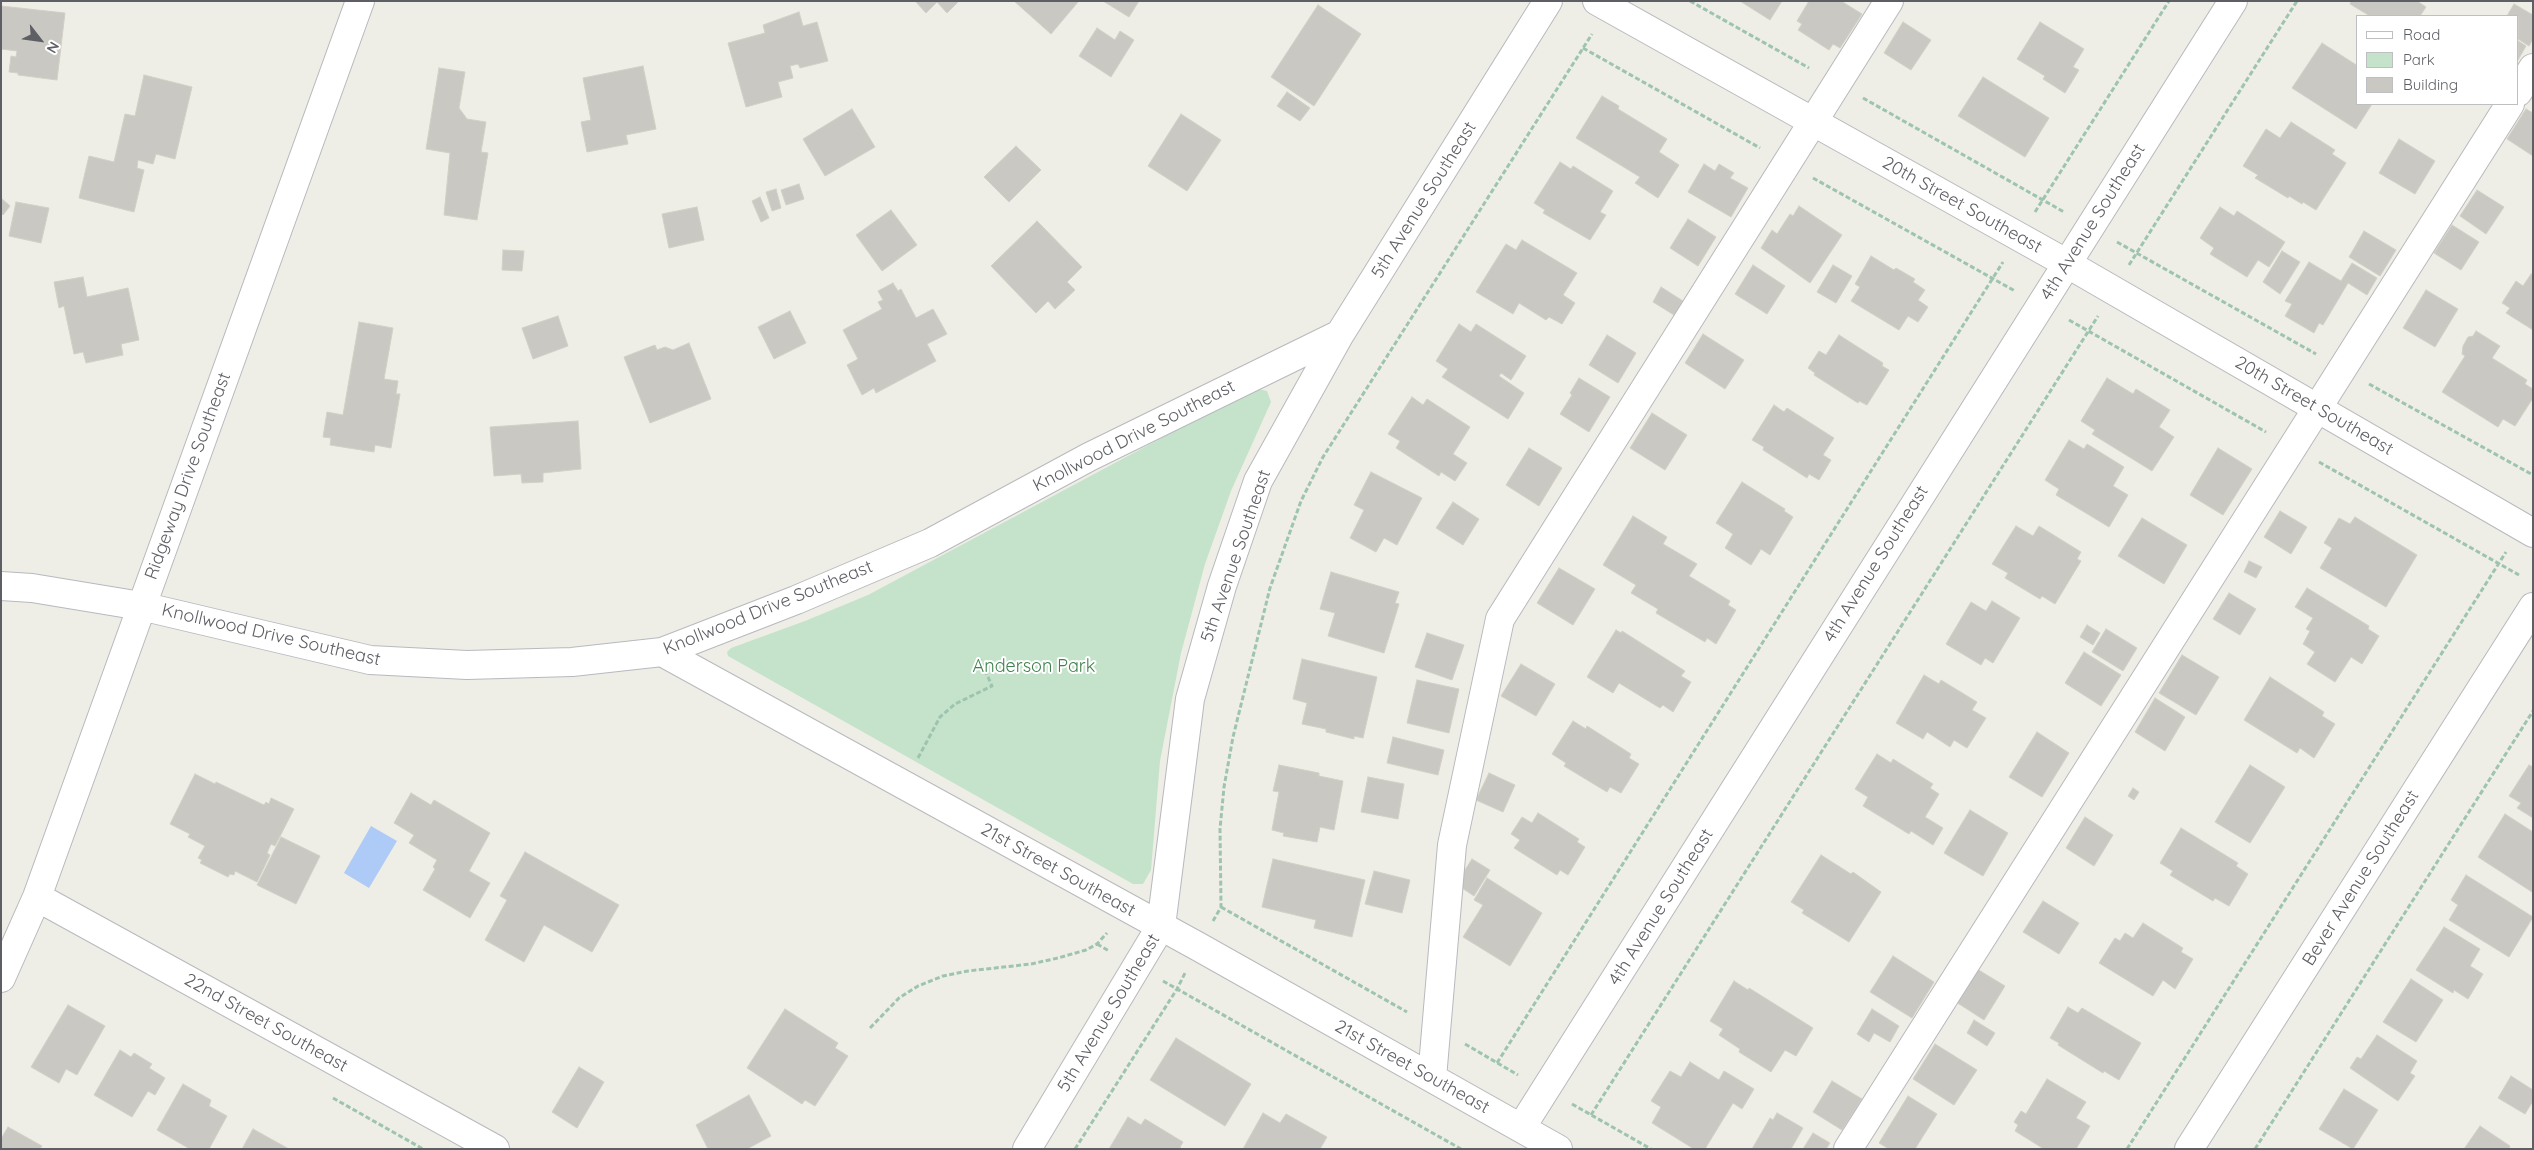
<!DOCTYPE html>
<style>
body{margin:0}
#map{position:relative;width:2534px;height:1150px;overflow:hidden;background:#eeeee6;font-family:Quicksand,sans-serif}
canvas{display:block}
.frame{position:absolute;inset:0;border:2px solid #5d5f65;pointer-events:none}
.legend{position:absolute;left:2356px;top:15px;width:162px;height:90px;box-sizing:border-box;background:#fff;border:1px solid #bebfc1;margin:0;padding:6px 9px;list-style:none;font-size:15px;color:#5d5f65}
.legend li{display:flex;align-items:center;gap:10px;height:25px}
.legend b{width:25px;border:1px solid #bebfc1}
.north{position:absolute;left:15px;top:15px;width:50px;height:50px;-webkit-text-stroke:4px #fff;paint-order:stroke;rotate:120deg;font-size:14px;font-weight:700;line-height:20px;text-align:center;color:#5d5f65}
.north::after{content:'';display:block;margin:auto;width:18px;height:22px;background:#5d5f65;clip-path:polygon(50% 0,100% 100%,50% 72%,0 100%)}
</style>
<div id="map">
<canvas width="2534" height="1150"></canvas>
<div class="frame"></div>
<ul class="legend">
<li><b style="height:6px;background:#fff"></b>Road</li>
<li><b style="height:14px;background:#c5e3ca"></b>Park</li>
<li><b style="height:14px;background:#cac8c2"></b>Building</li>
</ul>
<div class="north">N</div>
</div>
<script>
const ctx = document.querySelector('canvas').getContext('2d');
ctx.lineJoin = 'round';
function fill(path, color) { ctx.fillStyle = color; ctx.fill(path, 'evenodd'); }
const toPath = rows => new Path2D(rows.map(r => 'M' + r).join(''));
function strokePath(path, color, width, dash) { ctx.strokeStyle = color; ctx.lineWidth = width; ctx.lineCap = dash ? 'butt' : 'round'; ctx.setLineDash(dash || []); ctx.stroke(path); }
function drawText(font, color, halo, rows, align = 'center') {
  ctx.font = font + ' Quicksand,sans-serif'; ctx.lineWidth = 4; ctx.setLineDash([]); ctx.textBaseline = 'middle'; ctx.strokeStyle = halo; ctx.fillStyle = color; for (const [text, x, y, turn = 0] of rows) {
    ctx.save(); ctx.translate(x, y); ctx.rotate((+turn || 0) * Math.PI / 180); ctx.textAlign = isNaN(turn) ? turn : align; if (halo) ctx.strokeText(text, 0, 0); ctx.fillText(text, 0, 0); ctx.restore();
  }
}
const green = toPath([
 [1255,388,1267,391,1271,402,1231,491,1205,564,1181,653,1160,761,1151,870,1143,884,1133,884,728,656,727,652,731,648,805,621,868,595]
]);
const water = toPath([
 [371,826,397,841,369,888,344,873]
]);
const building = toPath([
 [915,1,959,1,947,13,937,2,926,13,915,1],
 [1014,1,1077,1,1078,2,1051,34,1014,1],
 [1103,1,1139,1,1129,17,1103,1],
 [1740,1,1782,1,1770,20,1740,1],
 [1809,1,1841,1,1862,14,1840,48,1833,44,1829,50,1798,30,1802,24,1797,21,1809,1],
 [2351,1,2417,1,2426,7,2420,16,2370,16,2350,4,2351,1],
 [2514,4,2533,15,2533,39,2529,46,2518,39,2518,16,2507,16,2514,4],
 [1318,5,1361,34,1314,106,1271,77,1318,5],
 [1,6,65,13,57,80,18,75,18,73,9,72,11,56,16,57,17,51,1,49,1,6],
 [799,12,803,26,817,22,828,61,800,68,798,64,790,66,793,78,778,82,782,97,746,107,728,43,765,33,763,25,799,12],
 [1903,22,1931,40,1911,70,1884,53,1903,22],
 [2040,22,2084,49,2073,67,2079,70,2065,93,2043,79,2045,76,2017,59,2040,22],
 [1097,28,1115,40,1120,31,1134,40,1111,77,1079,56,1097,28],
 [2518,41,2526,46,2518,60,2518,41],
 [2322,43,2358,66,2358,104,2372,104,2356,129,2292,88,2322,43],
 [643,66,656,129,626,135,628,144,587,152,581,122,591,120,583,78,643,66],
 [439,68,465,72,459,108,467,119,486,122,481,152,488,153,477,220,444,215,450,153,426,149,439,68],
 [144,75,192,87,175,159,156,154,153,164,138,160,137,168,144,170,134,212,79,198,89,156,114,162,125,114,135,116,144,75],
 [1983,77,2049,118,2025,157,1958,116,1983,77],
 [1287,92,1310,108,1300,121,1277,106,1287,92],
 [1602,96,1619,106,1618,109,1667,139,1659,152,1679,165,1658,198,1635,183,1640,177,1576,138,1602,96],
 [852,109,875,147,825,176,803,139,852,109],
 [2526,109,2533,113,2533,156,2507,139,2526,109],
 [1181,114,1221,140,1187,191,1148,166,1181,114],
 [2291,122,2335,150,2332,154,2346,163,2316,210,2303,202,2302,204,2289,196,2288,198,2255,178,2258,175,2243,166,2266,129,2280,138,2291,122],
 [2399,139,2435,161,2415,194,2379,173,2399,139],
 [1016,146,1041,170,1009,202,984,177,1016,146],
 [1560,162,1571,169,1573,166,1613,191,1600,212,1606,215,1590,240,1543,213,1545,210,1534,203,1560,162],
 [1704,164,1715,171,1719,164,1734,173,1730,178,1748,188,1731,217,1688,192,1704,164],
 [799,184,804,199,786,205,781,190,799,184],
 [776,189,781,208,772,211,766,192,776,189],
 [2477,190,2504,207,2486,234,2460,216,2477,190],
 [760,197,769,218,761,222,752,201,760,197],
 [1,198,10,206,3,215,1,213,1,198],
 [16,202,49,208,41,243,9,236,16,202],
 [1799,206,1842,235,1810,283,1761,248,1772,230,1777,234,1790,214,1793,216,1799,206],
 [697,207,704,240,669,248,662,214,697,207],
 [2220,207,2234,216,2237,211,2285,242,2269,267,2258,260,2247,277,2210,254,2214,248,2200,238,2220,207],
 [891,210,917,245,882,271,856,235,891,210],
 [1688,219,1716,237,1698,266,1670,248,1688,219],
 [1037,221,1082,267,1067,282,1075,290,1055,309,1048,301,1036,313,991,266,1037,221],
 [2452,225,2479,242,2461,270,2434,253,2452,225],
 [2364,231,2396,250,2380,276,2349,257,2364,231],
 [1522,240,1577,273,1563,295,1575,303,1562,324,1549,317,1546,320,1519,303,1513,314,1476,292,1506,244,1516,250,1522,240],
 [503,250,524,251,522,271,502,270,503,250],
 [2282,251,2300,262,2280,294,2263,282,2282,251],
 [1871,256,1894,270,1896,268,1915,279,1913,282,1925,290,1918,300,1928,307,1918,322,1908,316,1899,330,1851,301,1860,287,1855,284,1871,256],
 [2309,262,2341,281,2352,263,2377,278,2367,295,2348,283,2323,325,2319,323,2314,333,2285,316,2292,304,2285,301,2309,262],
 [1753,265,1785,286,1767,314,1735,294,1753,265],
 [1833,265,1852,276,1836,303,1817,292,1833,265],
 [2531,274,2533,275,2533,330,2506,313,2510,308,2502,303,2516,281,2523,286,2531,274],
 [83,277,87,297,128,288,139,340,121,344,123,355,86,363,83,352,74,354,64,306,59,308,54,282,83,277],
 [893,283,898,291,901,289,916,318,933,309,947,334,927,344,936,361,876,393,874,388,862,395,847,365,858,359,843,330,882,309,878,302,883,300,878,291,893,283],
 [1661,287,1683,301,1674,315,1653,302,1661,287],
 [2426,290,2458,309,2435,347,2403,328,2426,290],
 [790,311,806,343,774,359,758,327,790,311],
 [558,316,568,346,533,359,522,328,558,316],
 [359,322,393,328,384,379,398,381,396,394,400,394,391,448,375,445,374,452,330,445,331,438,323,437,327,412,343,415,359,322],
 [1459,324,1471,332,1476,324,1526,356,1511,380,1501,373,1499,376,1524,393,1508,419,1442,377,1448,369,1436,361,1459,324],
 [2476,331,2500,346,2492,358,2527,380,2525,384,2533,389,2533,398,2515,426,2503,419,2498,427,2442,392,2465,356,2462,354,2463,346,2468,337,2473,336,2476,331],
 [1703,334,1744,360,1725,389,1685,363,1703,334],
 [1607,335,1636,353,1618,383,1589,365,1607,335],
 [1839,335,1883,363,1882,366,1889,370,1867,405,1859,401,1858,403,1814,375,1815,373,1808,368,1819,351,1826,355,1839,335],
 [689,343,711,399,650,423,624,357,655,345,657,350,665,347,673,350,689,343],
 [1579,378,1610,397,1589,432,1560,414,1572,395,1570,393,1579,378],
 [2107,378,2133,394,2136,389,2170,410,2159,427,2174,437,2152,471,2092,434,2095,430,2081,421,2107,378],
 [1412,397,1423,405,1427,399,1470,427,1453,454,1467,463,1455,481,1441,472,1439,476,1396,448,1400,441,1388,434,1412,397],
 [1774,405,1784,412,1787,408,1834,438,1823,455,1831,460,1819,480,1809,474,1807,478,1763,450,1764,447,1752,440,1774,405],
 [1652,413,1687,435,1665,470,1630,448,1652,413],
 [578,421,581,469,543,473,543,482,522,483,521,474,494,476,490,427,578,421],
 [2069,440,2084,449,2087,444,2124,467,2113,486,2128,495,2109,527,2056,495,2059,489,2045,480,2069,440],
 [1529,448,1562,468,1539,506,1506,485,1529,448],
 [2218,448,2252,469,2223,515,2190,495,2218,448],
 [1371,472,1422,498,1397,545,1384,538,1376,552,1350,538,1364,510,1354,505,1371,472],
 [1742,482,1785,509,1784,511,1793,517,1770,555,1761,549,1751,565,1725,548,1733,534,1716,523,1742,482],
 [1453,502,1479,519,1463,545,1436,528,1453,502],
 [2280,511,2307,527,2291,554,2264,537,2280,511],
 [1633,516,1667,537,1663,544,1697,564,1689,576,1730,601,1728,605,1736,610,1716,644,1707,638,1705,642,1656,613,1658,609,1631,593,1636,585,1603,565,1633,516],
 [2355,517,2417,555,2386,607,2320,568,2332,548,2324,543,2339,518,2350,524,2355,517],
 [2142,518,2187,545,2164,584,2118,556,2142,518],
 [2016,526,2033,536,2039,526,2081,552,2077,559,2081,561,2055,604,2042,596,2040,599,2005,578,2008,573,1992,564,2016,526],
 [2249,561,2262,567,2256,578,2244,572,2249,561],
 [1559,568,1595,589,1573,625,1537,603,1559,568],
 [1331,572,1399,592,1395,603,1399,604,1384,653,1328,636,1335,613,1320,609,1331,572],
 [2307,588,2369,626,2368,629,2379,636,2362,664,2351,657,2335,682,2307,664,2315,652,2303,644,2310,631,2306,629,2313,618,2295,607,2307,588],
 [2229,593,2256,609,2240,635,2213,619,2229,593],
 [1992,601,2020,618,1993,663,1985,658,1981,665,1946,644,1971,602,1986,611,1992,601],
 [2087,625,2100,633,2093,645,2080,637,2087,625],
 [2106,629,2137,648,2123,671,2092,652,2106,629],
 [1616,630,1621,633,1622,631,1685,671,1681,676,1691,682,1673,712,1663,705,1660,708,1619,683,1613,693,1587,677,1616,630],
 [1427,633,1464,645,1452,680,1415,667,1427,633],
 [2084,652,2121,675,2101,706,2065,683,2084,652],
 [2182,655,2219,677,2196,715,2159,693,2182,655],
 [1302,659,1377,677,1363,738,1354,736,1354,739,1326,732,1326,729,1302,724,1307,703,1293,699,1302,659],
 [1521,664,1555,684,1536,716,1501,696,1521,664],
 [1924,675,1939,684,1941,680,1977,702,1972,710,1986,718,1967,748,1954,740,1950,747,1927,732,1923,739,1896,723,1924,675],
 [2270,677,2324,712,2322,716,2335,724,2314,758,2300,748,2297,753,2244,720,2270,677],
 [1417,680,1459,689,1449,733,1407,723,1417,680],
 [2155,698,2185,717,2165,751,2135,732,2155,698],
 [1573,721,1586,729,1587,726,1631,754,1629,758,1639,764,1621,793,1610,787,1607,792,1564,766,1566,763,1552,754,1573,721],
 [2037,732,2069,753,2042,797,2009,777,2037,732],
 [1393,737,1444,750,1438,775,1387,763,1393,737],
 [1877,754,1891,763,1893,759,1933,784,1930,788,1939,794,1925,817,1943,828,1933,845,1911,831,1909,834,1863,806,1868,797,1855,789,1877,754],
 [1279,765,1319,773,1319,776,1343,781,1334,830,1320,827,1317,842,1283,836,1284,833,1272,830,1279,792,1273,791,1279,765],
 [2250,765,2285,787,2250,843,2215,822,2250,765],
 [2529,765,2533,767,2533,818,2517,808,2521,803,2509,796,2529,765],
 [1489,773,1515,785,1503,812,1476,800,1489,773],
 [195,774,215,784,216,782,264,805,266,802,269,804,271,798,294,809,275,846,271,844,267,853,270,855,257,882,235,871,234,875,230,874,228,877,200,863,202,860,198,858,205,846,188,837,190,834,170,824,195,774],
 [1368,777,1404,784,1398,819,1361,812,1368,777],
 [2133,788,2139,792,2134,800,2128,796,2133,788],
 [411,793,431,805,434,800,490,833,469,871,490,883,470,918,423,890,435,869,433,867,437,860,409,843,414,835,394,823,411,793],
 [1970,810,2008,833,1983,876,1944,853,1970,810],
 [1538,813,1579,839,1577,842,1585,847,1568,875,1560,870,1557,875,1514,848,1520,840,1511,834,1522,817,1532,823,1538,813],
 [2505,814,2533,832,2532,892,2478,857,2505,814],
 [2085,817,2113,835,2094,866,2066,848,2085,817],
 [2181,828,2238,863,2236,866,2248,874,2229,906,2215,898,2213,901,2170,875,2173,871,2160,863,2181,828],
 [281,837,320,856,296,904,257,885,281,837],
 [525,852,619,905,592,952,544,925,524,962,485,940,507,900,500,896,525,852],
 [1821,855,1851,874,1853,872,1881,892,1849,942,1802,913,1804,910,1791,902,1821,855],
 [1273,859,1365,880,1352,937,1314,928,1316,920,1262,907,1273,859],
 [1472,859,1490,870,1474,896,1456,884,1472,859],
 [1374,871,1410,880,1402,913,1365,904,1374,871],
 [2466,875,2533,917,2509,957,2449,920,2458,905,2451,900,2466,875],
 [1487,878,1542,913,1510,966,1463,937,1483,905,1474,900,1487,878],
 [2043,901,2079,923,2059,954,2023,932,2043,901],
 [2143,923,2183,948,2181,952,2193,959,2175,989,2163,980,2153,996,2099,963,2115,938,2120,941,2125,933,2133,938,2143,923],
 [2444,927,2480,949,2470,966,2483,974,2468,999,2454,990,2453,993,2416,970,2444,927],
 [1893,956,1934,982,1912,1018,1870,992,1893,956],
 [1977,969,2005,986,1984,1020,1956,1002,1977,969],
 [2411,979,2443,1000,2416,1042,2383,1022,2411,979],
 [1734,981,1748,990,1749,988,1813,1028,1796,1056,1785,1050,1771,1072,1739,1052,1740,1049,1719,1035,1723,1029,1710,1021,1734,981],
 [68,1005,105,1026,77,1075,66,1069,59,1083,31,1067,68,1005],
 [2068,1007,2078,1013,2082,1008,2141,1043,2119,1080,2104,1071,2103,1073,2058,1045,2059,1043,2050,1038,2068,1007],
 [785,1009,838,1043,835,1048,848,1056,815,1106,805,1100,802,1104,747,1068,785,1009],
 [1872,1009,1899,1026,1890,1042,1874,1033,1869,1042,1857,1034,1872,1009],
 [1974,1020,1995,1033,1987,1046,1967,1033,1974,1020],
 [2377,1035,2417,1061,2410,1073,2415,1076,2398,1101,2350,1068,2357,1057,2361,1059,2377,1035],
 [1176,1038,1251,1084,1225,1126,1150,1080,1176,1038],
 [1935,1044,1977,1070,1954,1105,1913,1079,1935,1044],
 [120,1050,131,1057,134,1053,152,1064,149,1068,165,1078,155,1095,148,1091,132,1117,94,1095,120,1050],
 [1690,1062,1719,1080,1724,1071,1754,1089,1742,1109,1733,1103,1705,1149,1694,1149,1652,1123,1661,1107,1651,1101,1670,1071,1681,1077,1690,1062],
 [579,1067,604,1082,577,1128,552,1112,579,1067],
 [2511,1076,2533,1090,2533,1101,2525,1114,2498,1098,2511,1076],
 [2047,1079,2086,1102,2076,1118,2090,1126,2076,1149,2044,1149,2015,1131,2018,1125,2014,1122,2021,1111,2026,1114,2047,1079],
 [1832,1081,1862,1099,1842,1130,1813,1112,1832,1081],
 [183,1084,211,1100,209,1106,227,1116,209,1149,190,1149,157,1130,183,1084],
 [2344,1089,2378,1110,2353,1149,2319,1129,2344,1089],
 [749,1095,771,1136,747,1149,708,1149,696,1125,749,1095],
 [1908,1096,1937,1114,1915,1149,1889,1149,1879,1143,1908,1096],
 [1263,1113,1280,1123,1286,1114,1327,1137,1320,1149,1243,1149,1263,1113],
 [1777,1113,1803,1128,1791,1149,1752,1149,1770,1118,1773,1120,1777,1113],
 [1128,1117,1141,1125,1145,1119,1183,1142,1180,1147,1182,1149,1109,1149,1128,1117],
 [2480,1126,2510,1146,2509,1149,2464,1149,2480,1126],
 [8,1127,42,1146,40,1149,1,1149,1,1139,8,1127],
 [253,1129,289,1149,242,1149,253,1129],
 [1813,1133,1830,1143,1826,1149,1803,1149,1813,1133]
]);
const path = toPath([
 [1690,1,1809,68],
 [1583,48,1760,148],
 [1863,98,2064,212],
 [1813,178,2015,291],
 [2035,212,2169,1],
 [2117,242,2316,354],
 [2129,265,2297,1],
 [2069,320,2266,432],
 [2369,384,2533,475],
 [2319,462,2519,575],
 [918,758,940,717,955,704,992,686,980,659],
 [1221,907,1407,1012],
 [1213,921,1221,907,1220,829,1224,787,1233,737,1270,588,1301,501,1323,457,1592,34],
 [1097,944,1109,951],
 [1163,981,1461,1149],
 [870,1028,899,998,918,986,943,976,968,971,1031,964,1058,958,1086,950,1097,944,1107,933],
 [1465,1044,1518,1075],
 [1497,1063,2003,262],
 [333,1098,423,1149],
 [1572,1104,1651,1149],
 [1591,1115,2098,316],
 [1075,1149,1177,989,1185,973],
 [2127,1149,2506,552],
 [2255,1149,2533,711]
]);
const minor = toPath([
 [1597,1,2066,263,2533,533],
 [2518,92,2533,68],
 [1,586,32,588,141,606,370,660,467,665,572,662,662,652,796,600,930,543,1089,457,1340,334],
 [662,652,1199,947,1558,1149],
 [37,897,495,1149],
 [1,978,37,897,360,1],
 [1432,1078,1452,845,1500,619,1889,1],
 [1521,1128,2233,1],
 [1027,1149,1161,926,1190,699,1222,586,1258,481,1340,334,1548,1],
 [1848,1149,2510,104],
 [2189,1149,2533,607]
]);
const streetNames = [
 ["5th Avenue Southeast",1424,200,-58],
 ["20th Street Southeast",1962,205,29],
 ["4th Avenue Southeast",2093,222,-58],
 ["20th Street Southeast",2314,406,30],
 ["Knollwood Drive Southeast",1134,436,-27],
 ["Ridgeway Drive Southeast",188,476,-70],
 ["5th Avenue Southeast",1236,556,-71],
 ["4th Avenue Southeast",1876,564,-58],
 ["Knollwood Drive Southeast",768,608,-22],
 ["Knollwood Drive Southeast",271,635,13],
 ["21st Street Southeast",1058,870,29],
 ["Bever Avenue Southeast",2361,878,-58],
 ["4th Avenue Southeast",1661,907,-58],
 ["5th Avenue Southeast",1109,1013,-59],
 ["22nd Street Southeast",266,1023,29],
 ["21st Street Southeast",1412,1067,29]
];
const parkNames = [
 ["Anderson Park",1034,667]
];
fill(green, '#c5e3ca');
fill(water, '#adcbf6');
fill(building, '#cac8c2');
strokePath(building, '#d2d0c5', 1);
strokePath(minor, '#b8b9be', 30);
strokePath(path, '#9ec4af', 3, [5, 2.5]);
strokePath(minor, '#fff', 28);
drawText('18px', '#5d5f65', '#fff', streetNames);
drawText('18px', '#3f824d', '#fff', parkNames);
</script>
